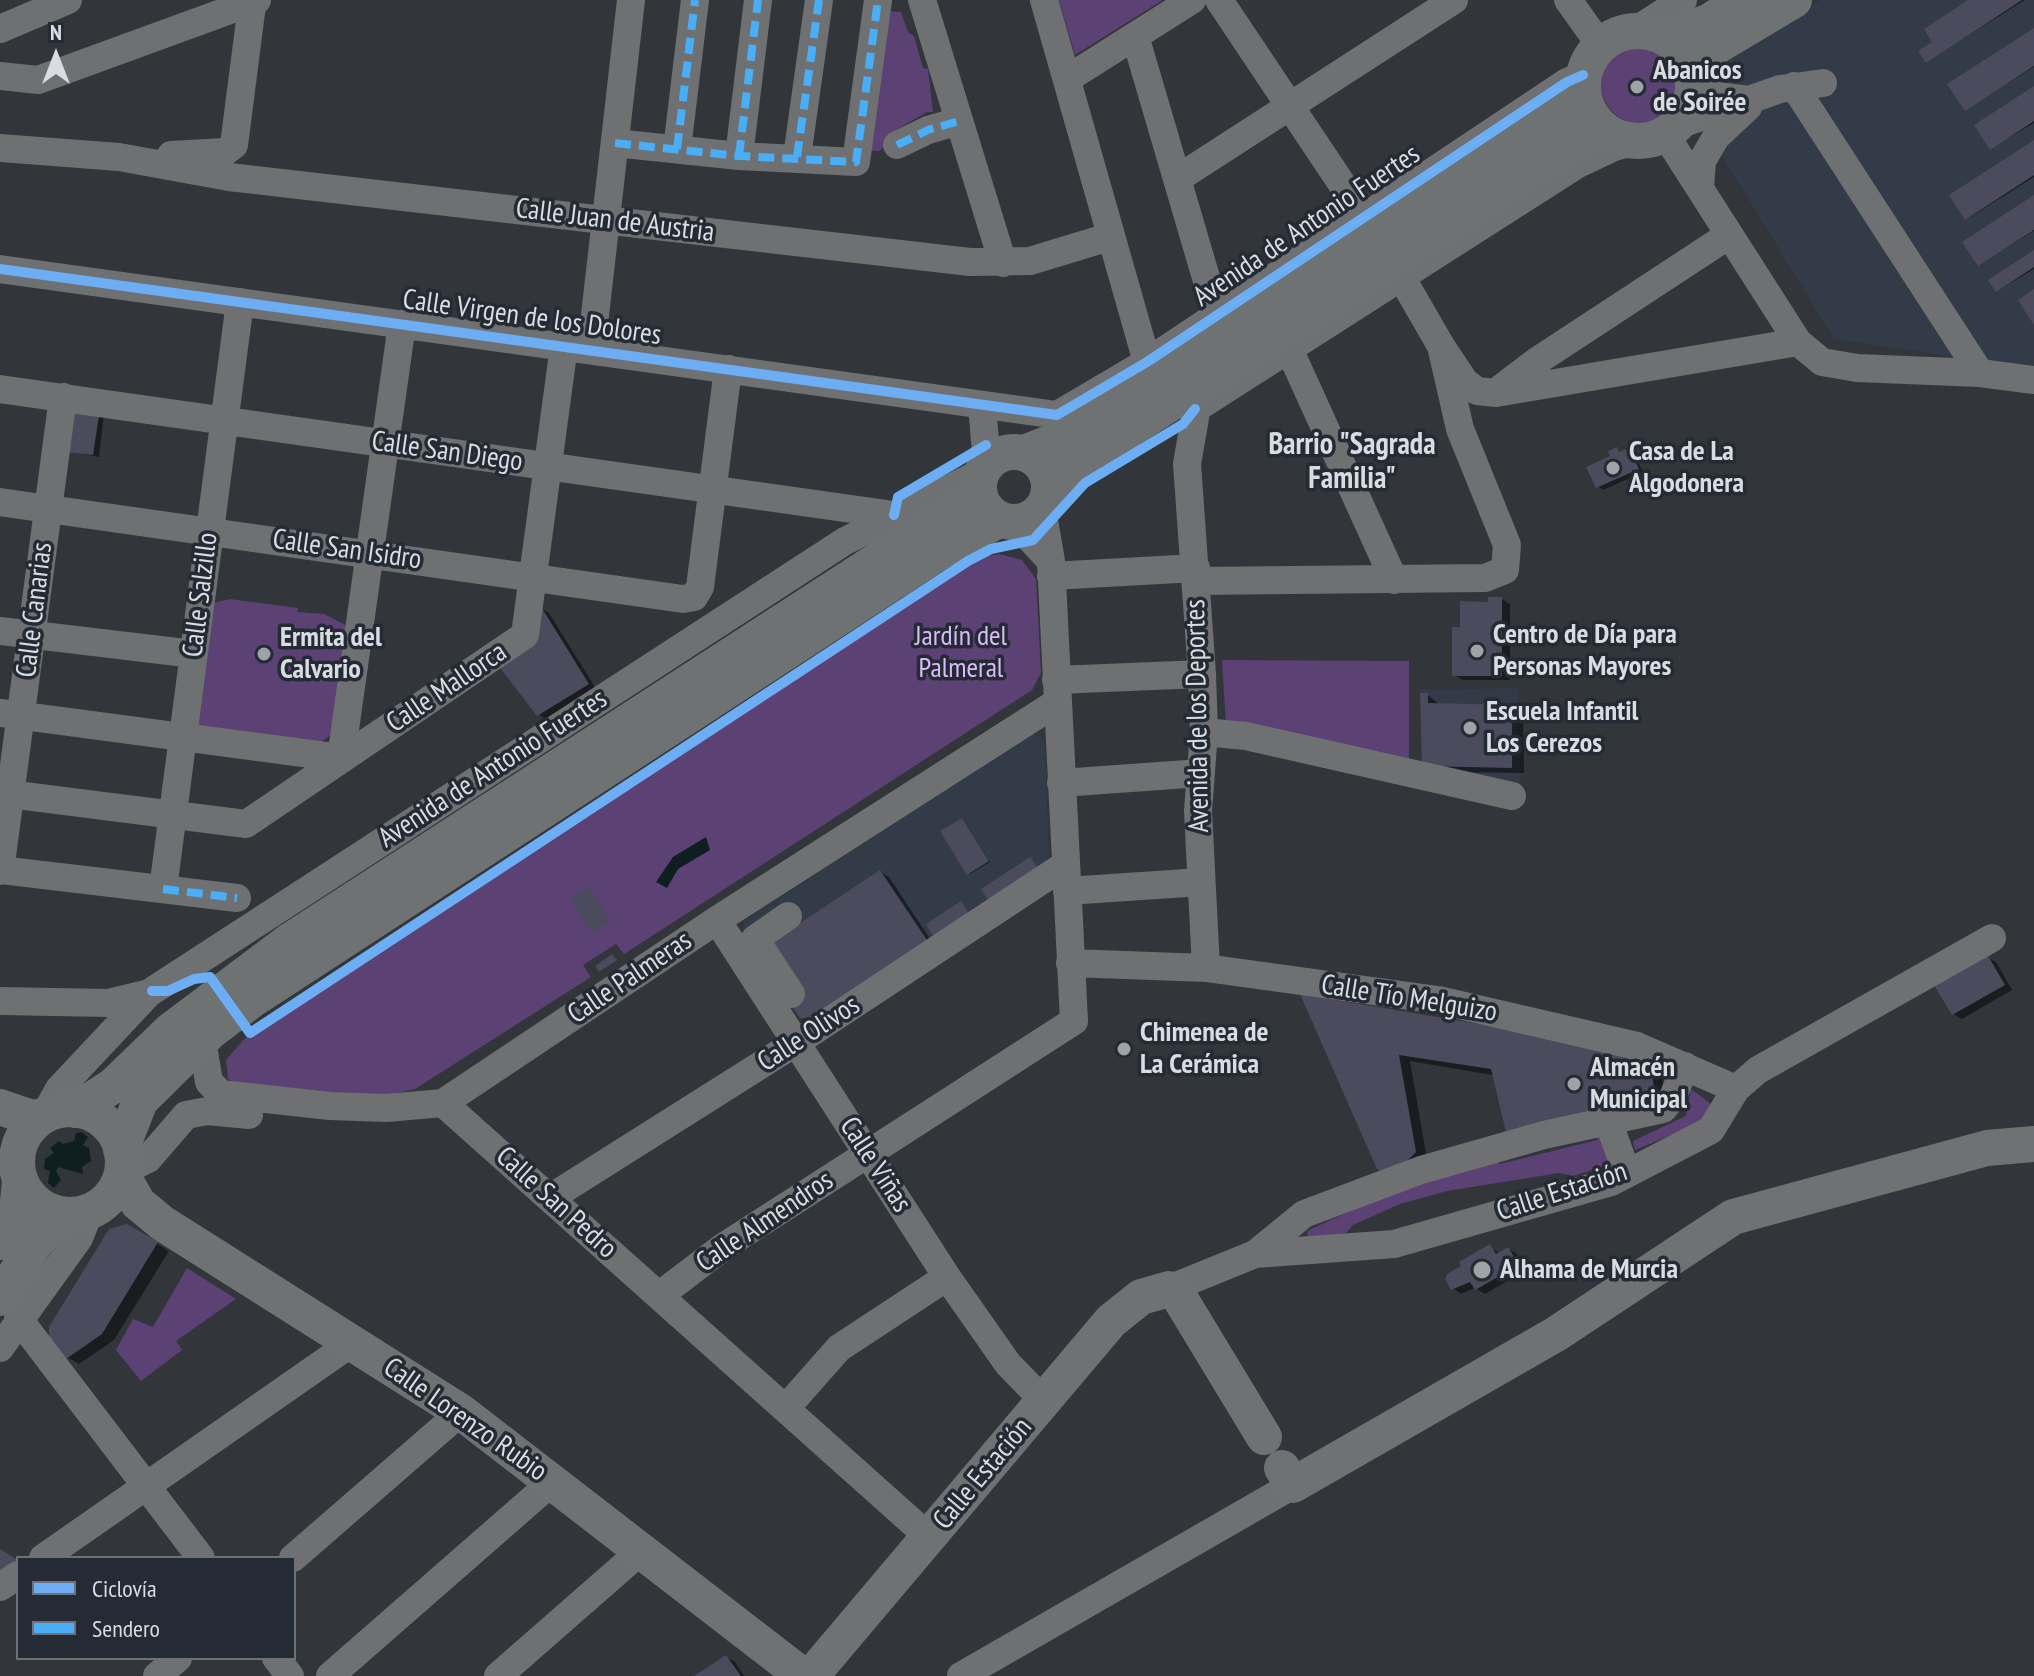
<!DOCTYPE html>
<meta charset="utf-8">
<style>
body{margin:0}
#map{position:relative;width:2034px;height:1676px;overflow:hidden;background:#32363a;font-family:"PT Sans Narrow",sans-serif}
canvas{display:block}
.legend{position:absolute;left:16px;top:1556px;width:280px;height:104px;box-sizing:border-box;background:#252b34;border:2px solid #6d727a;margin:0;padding:10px 14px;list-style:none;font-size:24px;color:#d9dde2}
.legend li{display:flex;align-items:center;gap:16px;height:40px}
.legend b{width:40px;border:2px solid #6d727a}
.north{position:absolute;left:16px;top:16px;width:80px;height:80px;-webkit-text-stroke:6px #252b34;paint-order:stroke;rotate:0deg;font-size:22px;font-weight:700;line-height:32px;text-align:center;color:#d9dde2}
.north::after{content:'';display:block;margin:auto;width:28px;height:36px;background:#d9dde2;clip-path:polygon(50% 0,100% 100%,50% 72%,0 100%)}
</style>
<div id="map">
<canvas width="2034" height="1676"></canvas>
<ul class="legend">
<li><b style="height:10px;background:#6dadf4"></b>Ciclovía</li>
<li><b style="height:10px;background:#49aef6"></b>Sendero</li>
</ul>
<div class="north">N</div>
</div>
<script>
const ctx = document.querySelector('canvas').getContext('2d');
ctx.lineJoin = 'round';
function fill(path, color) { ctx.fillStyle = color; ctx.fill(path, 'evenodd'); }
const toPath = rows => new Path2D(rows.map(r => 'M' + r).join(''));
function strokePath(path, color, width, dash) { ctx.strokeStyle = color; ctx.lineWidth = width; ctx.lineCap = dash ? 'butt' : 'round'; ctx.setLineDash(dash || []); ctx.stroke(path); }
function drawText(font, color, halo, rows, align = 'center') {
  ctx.font = font + ' "PT Sans Narrow",sans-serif'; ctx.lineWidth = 7; ctx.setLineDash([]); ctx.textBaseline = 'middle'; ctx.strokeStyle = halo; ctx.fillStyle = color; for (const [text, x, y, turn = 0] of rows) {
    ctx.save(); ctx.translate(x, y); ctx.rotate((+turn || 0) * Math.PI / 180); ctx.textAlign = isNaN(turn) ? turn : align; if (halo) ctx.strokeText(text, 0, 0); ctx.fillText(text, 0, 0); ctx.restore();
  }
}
const built = toPath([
 [1820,0,2034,0,2034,369,1834,339,1702,123,1720,67],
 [1518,688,1521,789,1422,766,1420,690],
 [1030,735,1039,736,1045,745,1049,859,808,1018,800,1018,743,931,744,921]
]);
const green = toPath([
 [1059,0,1163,0,1075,55],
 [884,11,901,12,908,32,914,36,923,68,928,69,933,112,927,112,896,130,896,136,879,151,865,151],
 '1601 84a40 40 0 1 1 80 0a40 40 0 1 1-80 0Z',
 [999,554,1022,560,1036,579,1041,673,1032,690,624,954,616,944,583,965,591,977,415,1089,382,1096,240,1085,228,1079,226,1060,244,1039,983,557],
 [230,599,298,608,297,612,324,614,351,628,333,734,320,742,195,727,209,604],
 [1222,660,1409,661,1409,766,1226,724],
 [1691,1089,1711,1104,1710,1111,1696,1125,1635,1150,1633,1141,1686,1116],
 [1600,1133,1611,1156,1601,1167,1573,1176,1559,1173,1447,1191,1400,1204,1353,1225,1346,1233,1320,1239,1308,1237,1307,1232,1311,1229,1380,1198,1491,1157,1500,1164,1597,1140],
 [187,1268,236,1299,176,1341,182,1350,141,1381,116,1350,133,1319,153,1327]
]);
const water = toPath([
 [706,837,710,850,678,869,667,888,656,882,673,857],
 [81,1132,88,1137,83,1145,89,1148,91,1161,82,1167,83,1174,58,1167,56,1171,61,1180,54,1188,48,1183,50,1171,44,1169,45,1159,54,1153,50,1148,59,1141,63,1144,74,1141,76,1133]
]);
const shadow = toPath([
 [1972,0,2025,0,1927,61,1935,42],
 [2034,31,2034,67,1966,109],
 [2034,89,2034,123,1991,148],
 [2034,143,2034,177,1967,219],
 [2034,197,2034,231,1980,264],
 [2034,253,2034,269,1997,291],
 [71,414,104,414,99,457,67,451],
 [1629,450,1634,453,1643,472,1603,490,1598,486,1613,457,1611,453],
 [1501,599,1510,604,1510,680,1463,680,1454,675,1462,629,1490,604],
 [542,609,549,613,596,689,547,720,538,714],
 [1428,695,1440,705,1511,707,1523,713,1524,773,1436,772,1424,765],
 [964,821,990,862,970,874,969,873],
 [880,872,889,877,934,945,810,1022,801,1016],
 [1987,957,1996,962,2012,990,1962,1019,1953,1014],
 [1303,996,1649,1065,1661,1072,1667,1105,1410,1061,1427,1159,1397,1177],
 [127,1226,169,1251,114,1340,79,1364,67,1357],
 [1490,1247,1500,1254,1508,1249,1517,1254,1526,1270,1485,1294,1475,1288,1461,1294,1453,1288],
 [726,1657,735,1662,744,1676,697,1676]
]);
const building = toPath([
 [1968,0,2022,0,1926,63,1918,51,1932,42,1924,29],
 [2034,28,2034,66,1965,111,1947,84],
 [2034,86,2034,121,1990,150,1974,125],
 [2034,140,2034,175,1965,220,1949,195],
 [2034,195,2034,230,1978,266,1962,242],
 [2034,250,2034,267,1996,292,1988,280],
 [2034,289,2034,325,2018,300],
 [100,409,93,455,65,452,69,413],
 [1617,447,1619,452,1629,448,1639,469,1596,488,1586,467,1610,456,1608,451],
 [1488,597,1502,597,1502,676,1452,676,1452,627,1460,627,1460,601,1488,602],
 [540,605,589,684,537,716,498,665],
 [269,645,272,661,259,664,256,647],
 [1420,693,1428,693,1428,703,1512,705,1512,768,1422,766],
 [962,818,989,861,967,875,940,831],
 [1030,857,1038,868,988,900,981,889],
 [880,870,927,940,808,1018,800,1018,788,1001,767,945],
 [589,886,611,921,591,933,570,898],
 [961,901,969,913,933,936,926,924],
 [612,954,617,960,599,972,595,966],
 [1987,954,2005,985,1952,1015,1934,985],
 [1300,994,1545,1035,1650,1063,1656,1099,1506,1132,1491,1069,1399,1055,1416,1152,1402,1166,1384,1172,1377,1169],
 [127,1224,158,1242,102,1334,66,1359,49,1337,49,1327,109,1229],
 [1490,1244,1496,1254,1508,1247,1519,1265,1475,1290,1470,1282,1451,1290,1445,1279,1447,1274,1461,1266,1459,1262],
 [0,1549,18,1560,18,1567,0,1579],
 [726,1655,741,1676,694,1676]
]);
const minor = toPath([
 [922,0,1003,263],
 [1044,0,1147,362],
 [1219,0,1374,232],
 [1568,0,1600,45],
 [0,29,68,0],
 [1636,30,1683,0],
 [1135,36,1217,315],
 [0,76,38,80,257,0],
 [1067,79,1192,0],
 [1693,84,1717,96,1749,100],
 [1794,86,1980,373],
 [1678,125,1780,89,1823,83],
 [1665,134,1798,342,1822,362,1857,368,1980,373,2034,380],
 [615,143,739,156,856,162,878,0],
 [897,145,928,130,959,121],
 [0,148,119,157,229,177,970,262,1030,261,1109,237],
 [677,149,695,0],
 [171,155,225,152,234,145,252,5],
 [739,156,758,0],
 [797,157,819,0],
 [1177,179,1454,0],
 [1700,188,1702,161,1716,137,1748,107],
 [1392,261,1441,346,1465,382,1477,391,1496,393,1798,342],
 [0,269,1057,415,1147,362,1567,82,1583,75],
 [591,350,631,0],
 [1290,351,1394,580],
 [1201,383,1187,464,1202,674,1204,732,1198,811,1206,968],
 [0,389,894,515],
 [1499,390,1537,361,1729,235],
 [982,406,987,464],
 [1195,409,1578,164,1614,147,1639,141],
 [0,502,683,599,694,597,700,587,728,369],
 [1016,523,1048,558],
 [1051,576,1196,568],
 [1196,581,1485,578,1505,570,1507,545,1460,429,1441,346],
 [0,631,194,654],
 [1056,680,1202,674],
 [0,713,341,758,402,324],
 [1204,732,1246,736,1512,796],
 [1061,783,1201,773],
 [0,793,246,824,525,635,564,346],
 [0,870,237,898],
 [0,871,63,397],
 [163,889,240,302],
 [1067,891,1201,882],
 [788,916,755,939,791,994],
 [717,920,947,1277,1008,1364,1044,1401],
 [1070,963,1206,968,1438,1000,1637,1046,1736,1089],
 [0,1001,108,1003,149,993],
 [202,1040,209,1082,221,1094,330,1106,386,1108,443,1103,717,920,1056,703],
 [443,1103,930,1538],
 [44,1116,59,1089,149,993,845,541,982,472],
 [1608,1121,1627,1173],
 [122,1172,148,1159,186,1115,207,1111,249,1115],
 [550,1198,797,1042,1065,865],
 [1255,1254,1304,1214,1421,1170,1544,1135,1663,1109,1673,1097,1685,1066],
 [1169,1289,1255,1254,1394,1244,1611,1182,1711,1130,1736,1089,1758,1070,1992,938],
 [660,1295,723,1247,1074,1021,1051,561,1042,509],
 [18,1318,201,1558],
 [0,1348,79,1238,90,1211],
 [786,1408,839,1348,947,1277],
 [43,1558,353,1342],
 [293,1558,461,1412],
 [0,1587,18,1575],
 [276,1658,290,1676],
 [157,1676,178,1658],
 [330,1676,552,1482],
 [498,1676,642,1550],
 [961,1676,1293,1485]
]);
const major = toPath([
 '1583 86a55 55 0 1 1 110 0a55 55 0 1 1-110 0Z',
 [1665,37,1708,22,1744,0],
 [1691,72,1717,46,1794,0],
 '979 487a35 35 0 1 1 70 0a35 35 0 1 1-70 0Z',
 [1024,453,1060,439,1554,119,1582,94],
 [1049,493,1073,466,1582,138,1607,132],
 [0,1107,32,1118,44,1116],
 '17 1162a53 53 0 1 1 106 0a53 53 0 1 1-106 0Z',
 [76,1110,114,1085,170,1031,291,940,944,517,978,491],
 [121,1150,140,1101,210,1032,252,1000,938,553,999,520],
 [122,1175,138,1203,162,1223,461,1412,803,1676],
 [0,1242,17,1212,20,1181],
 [0,1298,36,1242,55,1223,74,1215],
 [1282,1468,1293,1485,1556,1334,1733,1217,1987,1148,2034,1144],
 [811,1676,1111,1321,1141,1297,1169,1289,1178,1295,1264,1437]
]);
const quiet = toPath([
 [615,143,739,156,856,162,878,0],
 [897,145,928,130,959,121],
 [677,149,695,0],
 [739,156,758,0],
 [797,157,819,0],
 [163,889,237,898]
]);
const cycleway = toPath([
 [0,269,1057,415,1147,362,1567,82,1583,75],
 [894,515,898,497,986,445],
 [152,991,168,991,194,979,210,977,250,1033,968,561,991,549,1033,540,1085,483,1183,424,1195,409]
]);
const markers = [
 [1637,87,8,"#9fa3a7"],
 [1613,468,8,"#9fa3a7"],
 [1477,651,8,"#9fa3a7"],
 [264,654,8,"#9fa3a7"],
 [1470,728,8,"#9fa3a7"],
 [1124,1049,8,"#9fa3a7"],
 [1574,1084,8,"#9fa3a7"],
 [1482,1270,10,"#9fa3a7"]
];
const poiNames = [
 ["Abanicos",1653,71],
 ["de Soirée",1653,103],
 ["Casa de La",1629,452],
 ["Algodonera",1629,484],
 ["Centro de Día para",1493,635],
 ["Personas Mayores",1493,667],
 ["Ermita del",280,638],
 ["Calvario",280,670],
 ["Escuela Infantil",1486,712],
 ["Los Cerezos",1486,744],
 ["Chimenea de",1140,1033],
 ["La Cerámica",1140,1065],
 ["Almacén",1590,1068],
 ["Municipal",1590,1100],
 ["Alhama de Murcia",1500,1270]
];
const streetNames = [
 ["Calle Juan de Austria",615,221,7],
 ["Avenida de Antonio Fuertes",1307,226,-34],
 ["Calle Virgen de los Dolores",532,318,8],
 ["Calle San Diego",447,452,8],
 ["Calle San Isidro",347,550,8],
 ["Calle Salzillo",201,595,-83],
 ["Calle Canarias",35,610,-83],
 ["Calle Mallorca",447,688,-34],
 ["Avenida de los Deportes",1198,716,-91],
 ["Avenida de Antonio Fuertes",493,769,-33],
 ["Calle Palmeras",630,978,-34],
 ["Calle Tío Melguizo",1409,999,9],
 ["Calle Olivos",809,1034,-33],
 ["Calle Viñas",875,1165,57],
 ["Calle Estación",1562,1192,-18],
 ["Calle San Pedro",556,1203,42],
 ["Calle Almendros",765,1222,-34],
 ["Calle Lorenzo Rubio",465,1420,35],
 ["Calle Estación",983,1474,-50]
];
const parkNames = [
 ["Jardín del",961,637],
 ["Palmeral",961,669]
];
const neighbourhoodNames = [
 ["Barrio \"Sagrada",1352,445],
 ["Familia\"",1352,479]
];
fill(built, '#323b47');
fill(green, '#5c4174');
fill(water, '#0e1e21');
fill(shadow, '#0007');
fill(building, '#4b4b5d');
strokePath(minor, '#6e7071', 28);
strokePath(major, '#6e7273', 36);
strokePath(quiet, '#49aef6', 8, [16, 8]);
strokePath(cycleway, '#6dadf4', 10);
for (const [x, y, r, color] of markers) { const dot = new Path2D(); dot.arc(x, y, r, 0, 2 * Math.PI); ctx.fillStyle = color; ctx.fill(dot); strokePath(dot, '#252b34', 3); }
drawText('bold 28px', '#d9dde2', '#252b34', poiNames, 'left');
drawText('28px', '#d9dde2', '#252b34', streetNames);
drawText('28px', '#dabaf9', '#252b34', parkNames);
drawText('bold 30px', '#d9dde2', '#252b34', neighbourhoodNames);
</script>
